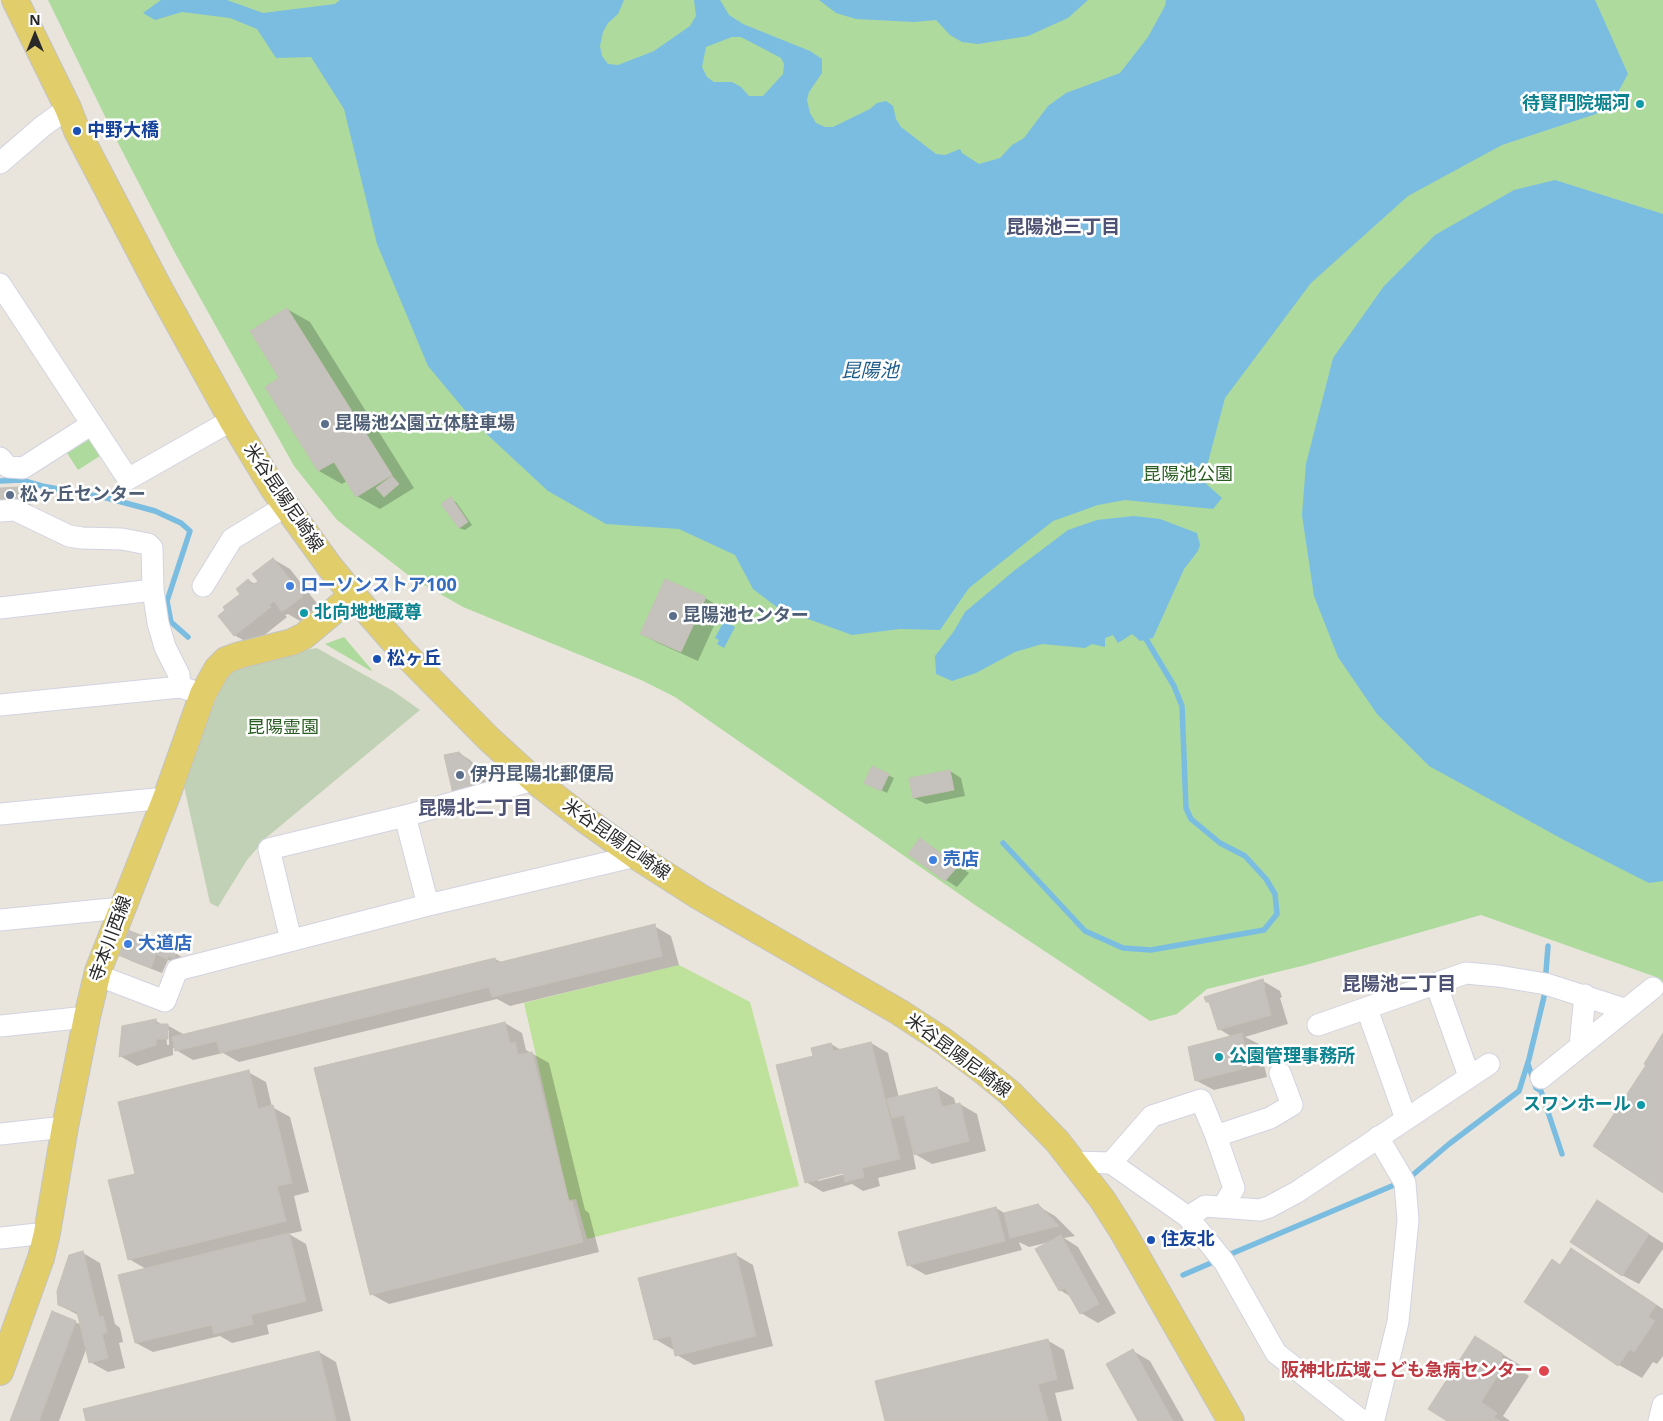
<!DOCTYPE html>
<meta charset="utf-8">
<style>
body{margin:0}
#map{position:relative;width:1663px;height:1421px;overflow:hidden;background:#eae5dc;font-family:"Noto Sans",sans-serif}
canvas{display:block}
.north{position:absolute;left:10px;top:10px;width:50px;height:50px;-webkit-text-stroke:4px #fff;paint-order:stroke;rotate:0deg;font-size:14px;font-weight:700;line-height:20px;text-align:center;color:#292929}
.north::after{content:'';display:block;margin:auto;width:18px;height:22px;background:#292929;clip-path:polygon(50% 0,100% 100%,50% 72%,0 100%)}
</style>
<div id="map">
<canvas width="1663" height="1421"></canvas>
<div class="north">N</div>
</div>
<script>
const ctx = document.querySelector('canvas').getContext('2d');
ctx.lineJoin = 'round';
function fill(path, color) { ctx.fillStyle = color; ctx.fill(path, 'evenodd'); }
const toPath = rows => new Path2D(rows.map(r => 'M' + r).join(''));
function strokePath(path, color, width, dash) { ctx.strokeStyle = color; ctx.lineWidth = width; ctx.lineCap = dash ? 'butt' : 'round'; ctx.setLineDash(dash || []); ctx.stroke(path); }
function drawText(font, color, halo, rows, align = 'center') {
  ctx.font = font + ' "Noto Sans","Noto Sans JP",sans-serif'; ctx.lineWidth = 5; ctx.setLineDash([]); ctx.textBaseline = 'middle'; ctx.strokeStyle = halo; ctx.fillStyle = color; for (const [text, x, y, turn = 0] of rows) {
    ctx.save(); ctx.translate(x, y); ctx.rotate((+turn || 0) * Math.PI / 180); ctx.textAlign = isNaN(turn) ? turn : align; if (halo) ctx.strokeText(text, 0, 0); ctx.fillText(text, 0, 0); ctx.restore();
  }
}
const green = toPath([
 [48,0,1663,0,1663,987,1656,977,1481,915,1306,965,1207,989,1177,1014,1150,1021,975,905,675,697,641,680,463,607,412,578,337,520,294,466,175,253,118,143],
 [85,433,103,454,78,470,63,447],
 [344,637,372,670,371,671,325,644]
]);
const cemetery = toPath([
 [317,648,393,691,420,710,267,837,247,860,218,907,210,903,183,782,225,677,244,661]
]);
const pitch = toPath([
 [679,965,750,1002,799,1186,587,1239,576,1199,569,1200,524,1003]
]);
const water = toPath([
 [161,0,227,0,263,13,335,4,340,0,624,0,618,14,608,23,603,32,600,46,602,56,608,64,618,65,654,51,690,26,696,16,694,0,720,0,729,15,743,24,810,51,822,59,822,73,809,92,807,100,810,113,816,123,825,127,833,127,870,109,877,103,886,101,893,106,896,119,901,127,936,154,945,155,960,149,962,153,979,164,1000,158,1012,145,1024,138,1048,106,1066,93,1120,73,1148,37,1165,6,1166,0,1595,0,1628,74,1608,110,1502,145,1408,196,1311,283,1225,398,1203,481,1222,498,1213,509,1125,500,1098,505,1053,521,969,588,940,630,900,629,852,635,778,608,753,589,735,555,679,529,606,524,548,491,478,426,428,366,377,244,344,109,311,57,276,58,257,29,230,18,182,12,155,20,143,13],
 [732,37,741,37,781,58,784,64,783,74,763,96,749,96,741,87,732,82,714,82,707,77,702,67,706,47],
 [819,0,1088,0,1068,18,1028,36,978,44,962,42,950,35,936,20,914,22,856,19,836,13],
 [1555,180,1663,214,1663,881,1649,883,1564,840,1429,766,1377,714,1338,657,1314,596,1302,515,1306,464,1333,358,1384,286,1435,235,1514,190],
 [1134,516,1160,519,1197,533,1200,545,1198,551,1184,569,1153,638,1140,641,1132,634,1118,643,1113,635,1105,638,1105,647,1092,644,1085,648,1042,644,1015,652,976,673,952,681,936,674,935,656,954,631,965,612,1015,570,1068,530,1097,520],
 [727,615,733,618,729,624,735,627,724,648,717,644,719,640,715,638]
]);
const shadow = toPath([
 [287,309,310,322,414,488,380,509,357,496,347,481,342,484,319,471,267,388,281,379],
 [0,489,19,489,30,495,31,507],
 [451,499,456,502,472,525,465,530,459,528],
 [273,559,290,569,319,606,300,621,288,614,285,615,287,617,252,645,234,635,242,594,248,580,255,584,260,581],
 [705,598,722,608,698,661,658,643,641,634],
 [459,753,470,760,494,783,466,800],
 [873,768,894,778,887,793,871,785],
 [950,771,961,778,965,796,926,804,914,798],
 [931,846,969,873,957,887,946,880],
 [654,926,671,936,679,965,510,1006,497,999,239,1062,223,1053,193,1060,176,1050,176,1048,173,1048,173,1055,137,1066,120,1056,156,1021,163,1025,167,1025,185,1035,495,959,503,963],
 [166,1030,169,1030,169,1045,167,1045],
 [129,932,163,945,186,960,179,964,168,960,162,973,131,961,120,954],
 [1263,981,1280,991,1282,997,1280,998,1288,1024,1245,1037,1259,1044,1267,1077,1214,1090,1197,1081,1232,1037,1219,1029,1210,1003,1207,1002],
 [505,1023,522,1033,526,1050,549,1063,585,1210,589,1213,599,1252,389,1304,371,1294],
 [871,1043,888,1053,899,1098,937,1088,954,1098,956,1105,960,1104,977,1114,986,1151,932,1164,913,1153,916,1169,878,1178,880,1186,863,1191,852,1184,823,1192,806,1182,815,1057,831,1044,841,1050],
 [849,1170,849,1173,818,1181,818,1178],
 [248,1072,266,1082,272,1107,290,1117,309,1192,294,1196,302,1231,289,1234,306,1244,323,1311,267,1325,269,1334,232,1343,220,1336,153,1352,136,1343,146,1269,129,1259,137,1175],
 [1038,1206,1055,1216,1075,1236,1064,1238,1078,1247,1116,1313,1098,1323,1081,1313,1071,1297,1060,1290,1050,1242,1029,1247,1019,1242,1022,1250,926,1275,908,1265,996,1208,1006,1214],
 [1614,1212,1663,1243,1663,1249,1639,1284,1622,1275],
 [1571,1250,1594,1263,1663,1309,1663,1356,1657,1364,1653,1362,1642,1378,1619,1365,1525,1302,1561,1266],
 [83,1253,100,1263,115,1324,120,1328,123,1342,119,1343,125,1368,108,1372,90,1362,87,1347,59,1421,11,1421,53,1313,82,1325,80,1316,59,1305],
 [736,1255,753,1265,773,1346,694,1365,677,1355,675,1349,672,1349,655,1339],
 [1476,1338,1525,1368,1523,1372,1529,1376,1503,1416,1510,1421,1449,1421],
 [1047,1340,1064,1350,1074,1389,1055,1393,1062,1421,886,1421],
 [1133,1351,1150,1361,1184,1421,1140,1421],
 [319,1352,336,1362,351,1421,87,1421]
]);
const stream = toPath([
 [0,481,21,480,42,486,107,498,155,511,181,523,190,531,167,601,171,622,188,637],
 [1003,843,1085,931,1123,948,1151,950,1264,930,1277,914,1275,894,1266,879,1245,856,1220,843,1191,819,1186,808,1182,706,1174,686,1146,639],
 [1528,1064,1536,1088,1541,1091,1562,1154],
 [1408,1179,1449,1144,1519,1091,1529,1059,1544,997,1548,946],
 [1226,1256,1399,1183],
 [1183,1275,1218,1260]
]);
const building = toPath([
 [287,308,392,475,356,497,334,462,318,471,265,387,279,378,250,331,287,308],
 [392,476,399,484,384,497,376,488,392,476],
 [19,487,20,502,0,502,0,488,19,487],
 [451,497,468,522,459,528,441,504,451,497],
 [273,558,303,596,282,612,274,601,269,605,271,607,234,636,218,616,225,610,223,607,240,594,236,589,248,579,253,585,258,581,252,574,273,558],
 [665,579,706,597,681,652,640,634,665,579],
 [459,752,483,775,482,788,453,794,444,755,459,752],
 [872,766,889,774,881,791,864,783,872,766],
 [950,770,954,790,913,798,909,778,950,770],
 [920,838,958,866,945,881,908,854,920,838],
 [655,924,662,956,492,997,489,987,220,1053,217,1041,175,1051,172,1037,495,958,497,963,655,924],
 [128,930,163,944,162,947,176,953,174,958,168,956,167,959,156,954,151,968,118,955,128,930],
 [1263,979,1265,988,1264,988,1271,1015,1218,1030,1209,1002,1206,1002,1204,997,1263,979],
 [156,1019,156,1024,168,1024,168,1039,156,1039,156,1045,119,1057,122,1026,156,1019],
 [505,1022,510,1044,515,1042,518,1055,532,1052,569,1202,572,1201,583,1242,370,1295,314,1068,505,1022],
 [1242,1033,1250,1067,1195,1081,1188,1047,1242,1033],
 [1663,1033,1663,1193,1593,1146,1646,1065,1644,1064,1663,1033],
 [871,1042,900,1159,862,1168,864,1177,845,1182,843,1173,805,1183,776,1065,813,1056,811,1048,831,1043,833,1051,871,1042],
 [249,1070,258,1109,273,1105,292,1183,277,1186,286,1221,128,1260,108,1180,135,1174,118,1102,249,1070],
 [937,1087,942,1107,960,1103,969,1141,914,1155,904,1115,892,1118,887,1099,937,1087],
 [1597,1200,1649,1234,1622,1276,1570,1242,1597,1200],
 [1038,1204,1059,1226,1010,1238,1004,1213,1038,1204],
 [996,1207,1005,1241,907,1266,898,1232,996,1207],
 [289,1233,306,1301,251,1315,253,1324,214,1334,212,1325,135,1343,118,1275,289,1233],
 [1061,1235,1099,1304,1080,1314,1065,1288,1059,1291,1035,1249,1061,1235],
 [1571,1248,1656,1305,1648,1317,1655,1321,1634,1352,1630,1349,1618,1366,1524,1302,1552,1259,1560,1265,1571,1248],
 [83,1251,99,1317,103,1316,107,1332,102,1334,108,1358,89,1363,77,1312,58,1305,57,1291,69,1255,83,1251],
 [736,1253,756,1336,675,1356,671,1336,654,1340,638,1278,736,1253],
 [52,1311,76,1321,39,1421,10,1421,52,1311],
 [1475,1336,1503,1354,1501,1357,1507,1361,1481,1402,1497,1413,1494,1417,1500,1421,1447,1421,1428,1409,1475,1336],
 [1048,1339,1057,1379,1038,1384,1048,1421,885,1421,875,1381,1048,1339],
 [1133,1349,1173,1421,1138,1421,1106,1364,1133,1349],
 [319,1351,336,1421,86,1421,83,1409,319,1351]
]);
const minor = toPath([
 [0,163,43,126,68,108],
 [0,284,128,479,232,420],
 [0,458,8,467,23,468,92,424],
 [0,511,15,510,69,536,82,538,122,539,148,544,152,548,153,590,158,623,165,647,179,675,180,687],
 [203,586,232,539,286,506],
 [0,608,153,590],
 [0,705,180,687,193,691],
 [0,814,166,798],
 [405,816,428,905],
 [0,920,121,908],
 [291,940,269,849,405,816,534,780],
 [97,975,165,1001,177,970,428,905,636,856],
 [1436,984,1469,1076],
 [1367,1009,1406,1119],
 [1318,1025,1466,973,1498,976,1546,984,1624,1009],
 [0,1026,87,1017],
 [1580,1046,1585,995],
 [1541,1078,1653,988],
 [0,1134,65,1127],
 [1216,1136,1270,1118,1292,1105,1280,1073],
 [1075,1162,1111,1163,1188,1217,1225,1263,1276,1353,1362,1421],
 [1111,1163,1152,1116,1201,1100,1216,1136,1234,1188,1223,1207],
 [1188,1217,1205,1206,1260,1210,1269,1207,1297,1192,1489,1064],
 [0,1238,47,1233],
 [1374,1419,1398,1322,1408,1220,1405,1183,1378,1137],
 [1659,1421,1663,1405]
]);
const major = toPath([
 [15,0,68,108,77,131,159,288,232,420,273,488,330,567,353,595,403,652,489,739,534,780,584,819,636,856,700,897,899,1012,942,1040,978,1067,1010,1093,1057,1141,1102,1199,1123,1232,1231,1421],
 [0,1372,41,1258,47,1233,65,1127,87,1017,98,971,166,798,203,694,217,669,226,660,240,655,292,642,304,636,353,595]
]);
const markers = [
 [1640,104,5,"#0f9aa8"],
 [77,131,5,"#1a4fb4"],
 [325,424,5,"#5c6f8a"],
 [10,495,5,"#5c6f8a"],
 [290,586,5,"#3f7fe0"],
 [304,613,5,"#0f9aa8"],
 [673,616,5,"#5c6f8a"],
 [377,659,5,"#1a4fb4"],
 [460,775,5,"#5c6f8a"],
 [933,860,5,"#3f7fe0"],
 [128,944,5,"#3f7fe0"],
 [1219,1057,5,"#0f9aa8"],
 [1641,1105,5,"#0f9aa8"],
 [1151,1240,5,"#1a4fb4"],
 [1544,1371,6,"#e0444e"]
];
const cultureNames = [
 ["待賢門院堀河",1630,104],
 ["北向地地蔵尊",314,613,"left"],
 ["公園管理事務所",1229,1057,"left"],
 ["スワンホール",1631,1105]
];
const transitNames = [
 ["中野大橋",87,131],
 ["松ヶ丘",387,659],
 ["住友北",1161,1240]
];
const serviceNames = [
 ["昆陽池公園立体駐車場",335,424],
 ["松ヶ丘センター",20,495],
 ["昆陽池センター",683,616],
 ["伊丹昆陽北郵便局",470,775]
];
const parkNames = [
 ["昆陽池公園",1188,475],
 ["昆陽霊園",283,728]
];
const streetNames = [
 ["米谷昆陽尼崎線",283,498,56],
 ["米谷昆陽尼崎線",616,840,35],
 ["寺本川西線",111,939,-70],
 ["米谷昆陽尼崎線",958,1056,37]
];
const shopNames = [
 ["ローソンストア100",300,586],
 ["売店",943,860],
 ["大道店",138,944]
];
const healthNames = [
 ["阪神北広域こども急病センター",1533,1371]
];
const neighbourhoodNames = [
 ["昆陽池三丁目",1063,228],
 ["昆陽北二丁目",475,809],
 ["昆陽池二丁目",1399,985]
];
const waterNames = [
 ["昆陽池",870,372]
];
fill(green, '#aeda9e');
fill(cemetery, '#c1d1b5');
fill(pitch, '#bee19b');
fill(water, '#7abde1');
fill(shadow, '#0003');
strokePath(stream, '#7abde1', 5.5);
fill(building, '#c5c1bc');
strokePath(building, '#c5c1b6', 1);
strokePath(minor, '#d2d3e0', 23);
strokePath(major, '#c3c3c3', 28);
strokePath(minor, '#fff', 21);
strokePath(major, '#e1ce6a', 26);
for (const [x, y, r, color] of markers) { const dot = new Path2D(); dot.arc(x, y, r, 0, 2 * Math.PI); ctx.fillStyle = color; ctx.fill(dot); strokePath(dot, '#fff', 2); }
drawText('bold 18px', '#0d838f', '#fff', cultureNames, 'right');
drawText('bold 18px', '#164399', '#fff', transitNames, 'left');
drawText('bold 18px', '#4e5e75', '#fff', serviceNames, 'left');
drawText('18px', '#295d21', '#fff', parkNames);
drawText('18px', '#292929', '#fff', streetNames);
drawText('bold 18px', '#366cbe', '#fff', shopNames, 'left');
drawText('bold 18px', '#be3a42', '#fff', healthNames, 'right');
drawText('bold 19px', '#4e5274', '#fff', neighbourhoodNames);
drawText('italic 19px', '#1c5b8a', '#fff', waterNames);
</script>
